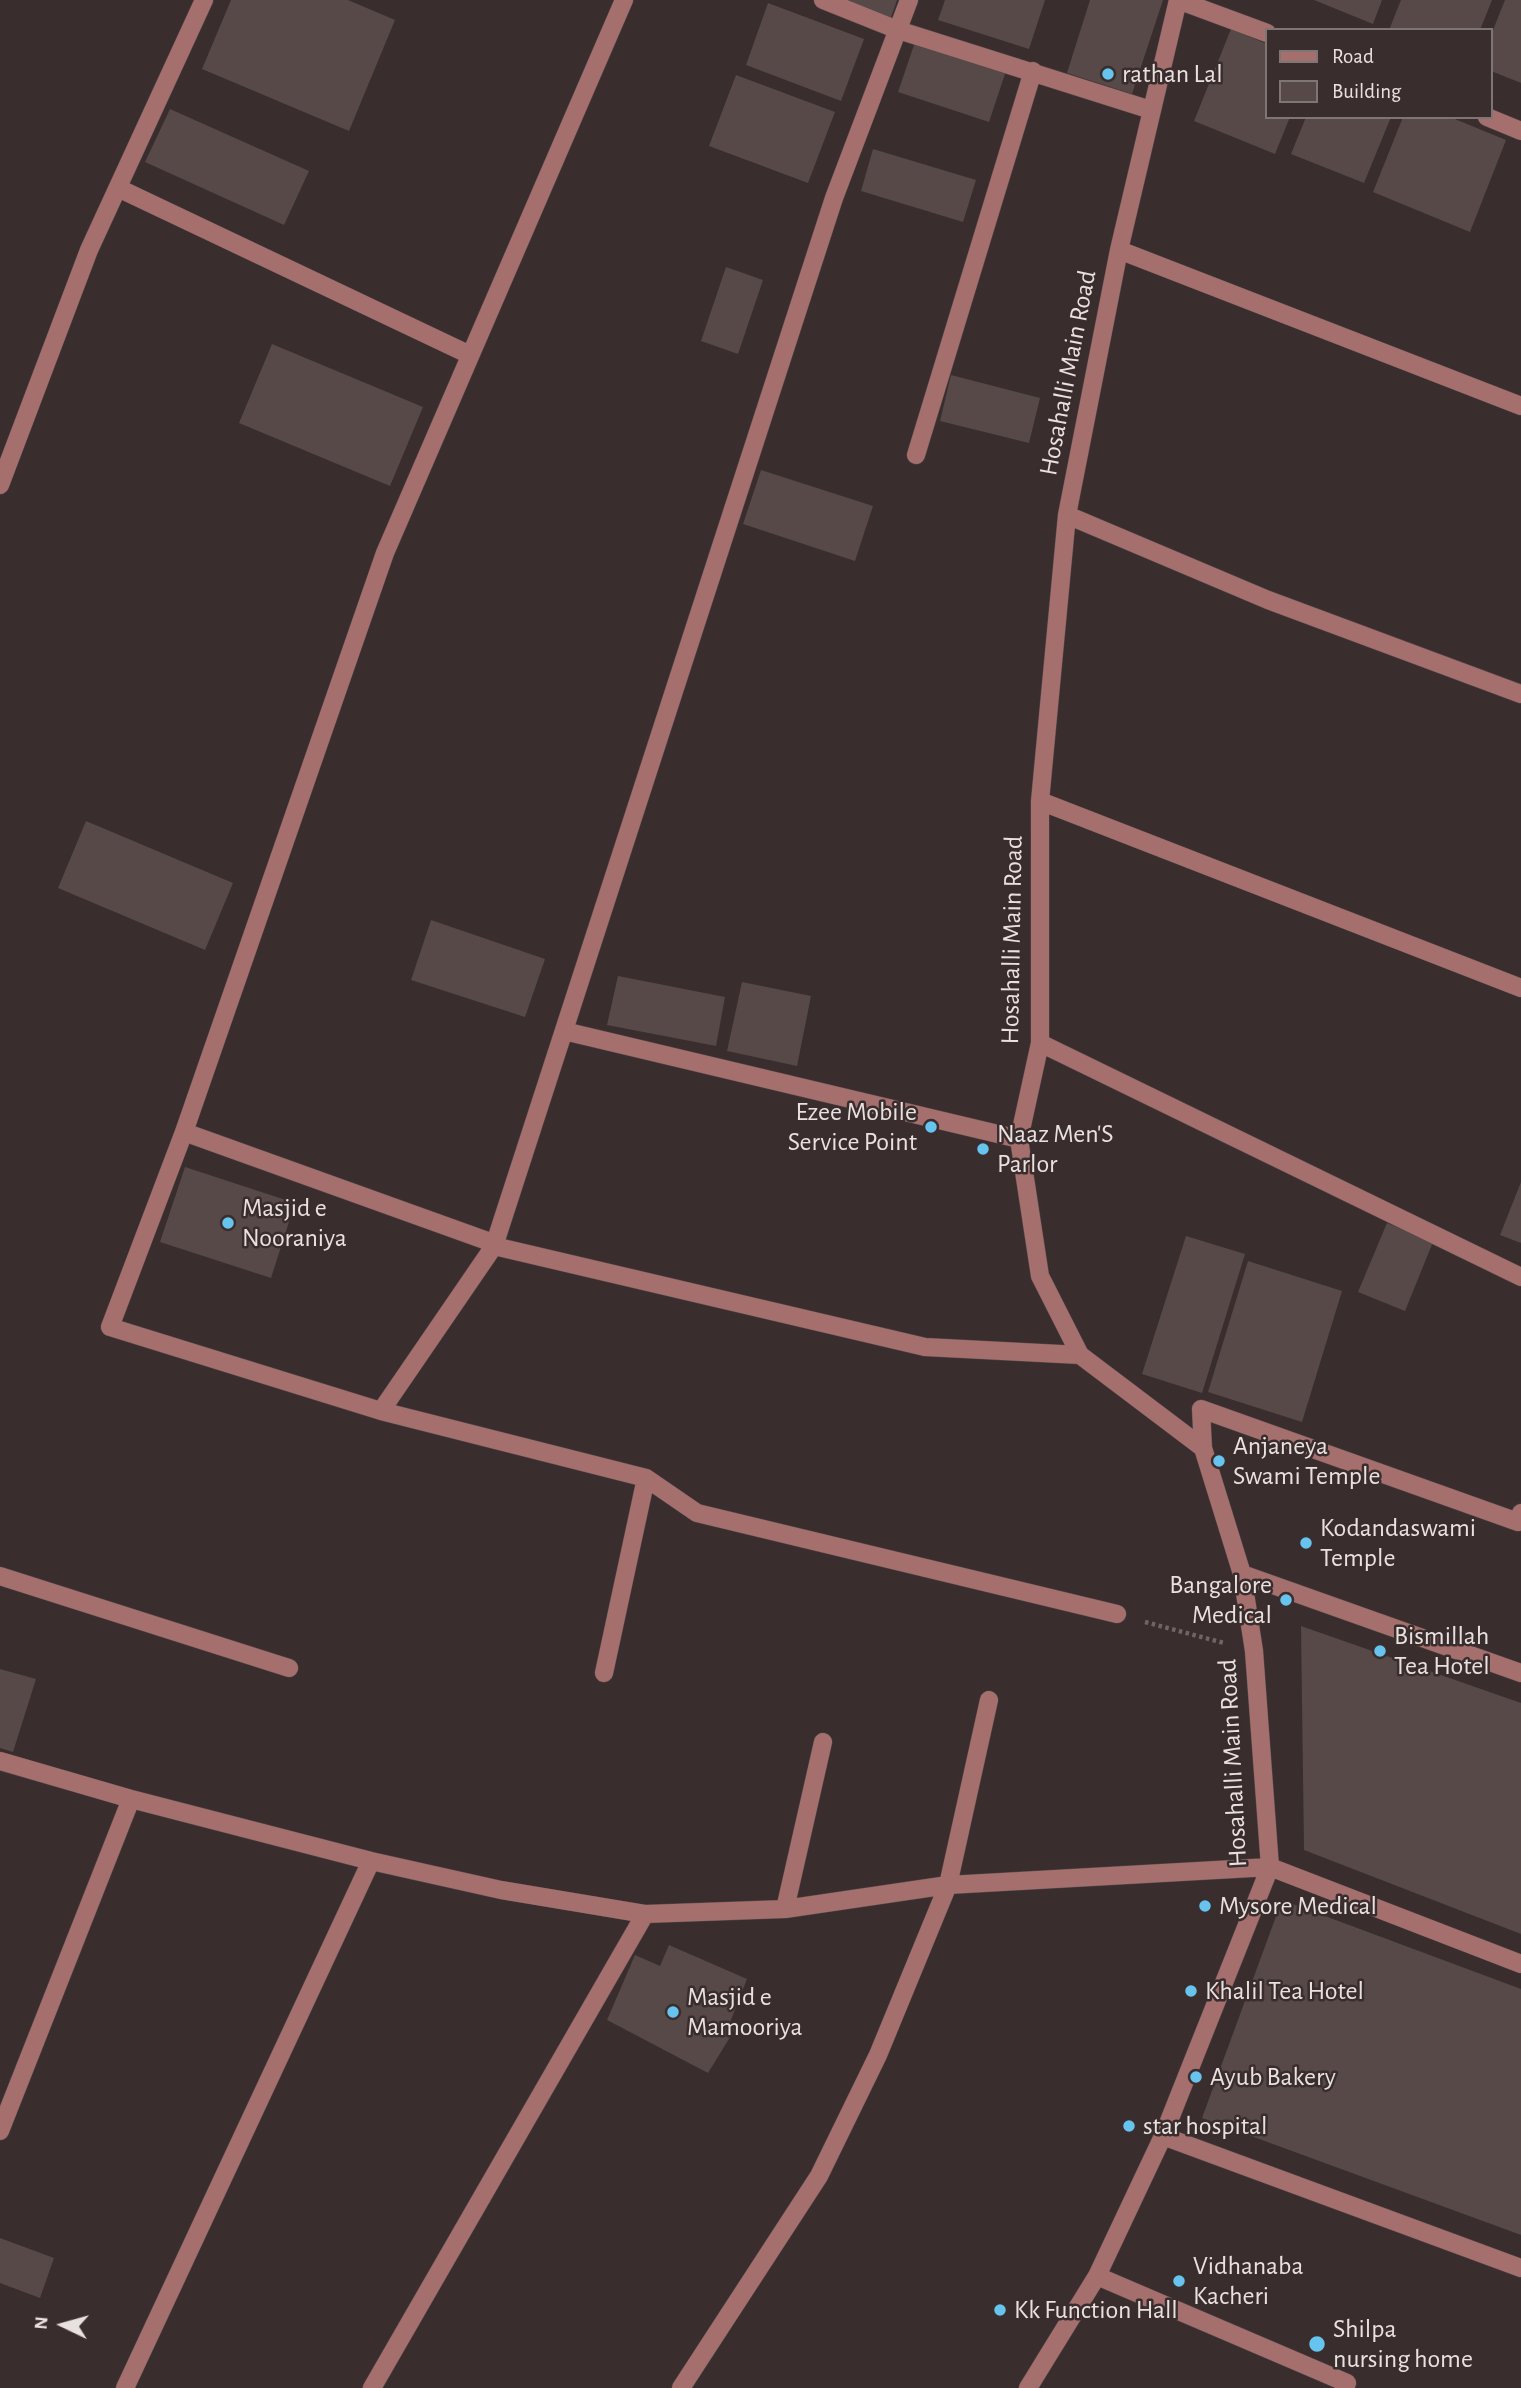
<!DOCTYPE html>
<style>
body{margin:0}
#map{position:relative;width:1521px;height:2388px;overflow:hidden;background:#3a2d2d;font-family:"Alegreya Sans",sans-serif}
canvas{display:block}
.legend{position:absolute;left:1265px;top:28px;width:228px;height:91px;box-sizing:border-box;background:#3a2d2d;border:2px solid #807575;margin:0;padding:9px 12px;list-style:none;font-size:21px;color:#e9e1e0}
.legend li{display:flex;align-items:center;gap:14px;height:35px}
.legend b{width:35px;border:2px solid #807575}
.north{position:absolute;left:28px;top:2290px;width:70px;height:70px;-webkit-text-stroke:5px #3a2d2d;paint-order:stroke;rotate:275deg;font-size:19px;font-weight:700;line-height:28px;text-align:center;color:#e9e1e0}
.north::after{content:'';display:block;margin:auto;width:24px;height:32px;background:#e9e1e0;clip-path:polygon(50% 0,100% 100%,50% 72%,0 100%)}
</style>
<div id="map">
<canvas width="1521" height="2388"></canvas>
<ul class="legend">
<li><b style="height:9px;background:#a56f6e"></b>Road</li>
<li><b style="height:19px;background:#564948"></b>Building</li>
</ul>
<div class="north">N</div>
</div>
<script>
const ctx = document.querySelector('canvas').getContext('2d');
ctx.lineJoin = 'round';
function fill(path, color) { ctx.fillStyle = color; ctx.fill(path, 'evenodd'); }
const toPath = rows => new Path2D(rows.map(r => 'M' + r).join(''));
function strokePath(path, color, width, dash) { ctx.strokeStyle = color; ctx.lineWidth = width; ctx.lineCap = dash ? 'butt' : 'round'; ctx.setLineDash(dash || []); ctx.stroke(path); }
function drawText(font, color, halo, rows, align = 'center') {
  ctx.font = font + ' "Alegreya Sans",sans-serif'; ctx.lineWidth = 5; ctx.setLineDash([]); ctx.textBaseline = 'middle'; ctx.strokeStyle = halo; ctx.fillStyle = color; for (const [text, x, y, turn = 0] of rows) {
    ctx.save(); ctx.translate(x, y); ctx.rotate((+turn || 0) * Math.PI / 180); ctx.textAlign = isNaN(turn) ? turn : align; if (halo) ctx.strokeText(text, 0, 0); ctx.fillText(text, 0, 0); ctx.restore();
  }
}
const building = toPath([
 [231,0,348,0,395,20,349,131,202,69],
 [836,0,897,0,890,20],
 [945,0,1045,0,1029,49,938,20],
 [1090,0,1163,0,1132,94,1067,73],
 [1314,0,1382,0,1373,24],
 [1401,0,1492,0,1480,30,1389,30],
 [1505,0,1521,0,1521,83,1491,71,1491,35],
 [768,3,864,39,841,101,746,65],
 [1231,29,1267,44,1267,117,1290,117,1275,154,1194,121],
 [915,42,1006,71,989,122,898,92],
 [736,75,835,112,808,183,709,146],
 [170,109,309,171,284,225,145,162],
 [1306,117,1391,117,1364,183,1291,154],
 [1403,117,1450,117,1506,140,1470,232,1373,192],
 [873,149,976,180,963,222,861,191],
 [726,267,763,280,738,354,701,341],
 [272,344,423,407,390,486,239,423],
 [951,375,1040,398,1029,443,940,421],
 [761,470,873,506,855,561,743,524],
 [86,821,233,883,205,950,58,888],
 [431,920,545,959,525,1017,411,980],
 [618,976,725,997,716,1046,607,1025],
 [742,982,811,996,797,1066,727,1051],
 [185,1167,295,1203,271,1278,160,1242],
 [1521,1182,1521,1243,1500,1235],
 [1387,1223,1433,1242,1405,1311,1358,1292],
 [1186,1236,1245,1254,1202,1393,1142,1374],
 [1248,1261,1342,1291,1302,1422,1208,1392],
 [1301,1626,1521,1703,1521,1934,1304,1850],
 [0,1669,36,1679,13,1752,0,1748],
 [1282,1900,1521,1989,1521,2235,1202,2118],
 [669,1945,747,1979,729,2025,735,2029,708,2073,607,2020,635,1955,660,1966],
 [0,2238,54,2258,40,2298,0,2283]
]);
const path = toPath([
 [1145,1622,1224,1643]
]);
const minor = toPath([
 [624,0,385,553,184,1132,110,1327,381,1411,646,1478,697,1513,1117,1614],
 [823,0,898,30,1151,110],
 [1178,0,1267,33],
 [1487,117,1521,131],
 [118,188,470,355],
 [1119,250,1521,406],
 [916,455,1033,71],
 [0,485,89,250,204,0],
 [1067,515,1268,600,1521,694],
 [1040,801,1521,988],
 [564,1031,1019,1139],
 [1040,1043,1521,1277],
 [184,1132,493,1243,494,1246,925,1347,1080,1355],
 [381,1411,494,1246,834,198,909,0],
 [1203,1448,1201,1409,1518,1522,1521,1513],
 [1242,1574,1521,1673],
 [0,1576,289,1668],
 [604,1673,646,1478],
 [0,1761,131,1799,371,1861,501,1890,645,1914,785,1909,948,1885,1270,1867,1521,1964],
 [785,1909,823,1742],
 [0,2131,131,1799],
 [1163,2136,1521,2268],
 [1097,2276,1347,2383,1344,2388],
 [125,2388,371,1861],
 [372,2388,645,1914],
 [681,2388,819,2176,878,2055,948,1885,989,1700],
 [1028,2388,1097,2276,1163,2136,1270,1867,1254,1651,1242,1574,1203,1448,1080,1355,1040,1276,1019,1139,1040,1043,1040,801,1067,515,1119,250,1178,0]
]);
const markers = [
 [1108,74,7,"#67c4ef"],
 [931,1127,7,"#67c4ef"],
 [983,1149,7,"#67c4ef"],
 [228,1223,7,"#67c4ef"],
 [1219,1461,7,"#67c4ef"],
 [1306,1543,7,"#67c4ef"],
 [1286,1600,7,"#67c4ef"],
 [1380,1651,7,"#67c4ef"],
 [1205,1906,7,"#67c4ef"],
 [1191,1991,7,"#67c4ef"],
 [673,2012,7,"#67c4ef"],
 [1196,2077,7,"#67c4ef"],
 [1129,2126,7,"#67c4ef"],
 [1179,2281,7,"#67c4ef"],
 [1000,2310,7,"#67c4ef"],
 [1317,2344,9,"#67c4ef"]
];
const poiNames = [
 ["rathan Lal",1122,74],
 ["Ezee Mobile",917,1112,"right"],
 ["Service Point",917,1142,"right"],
 ["Naaz Men'S",997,1134],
 ["Parlor",997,1164],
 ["Masjid e",242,1208],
 ["Nooraniya",242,1238],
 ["Anjaneya",1233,1446],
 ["Swami Temple",1233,1476],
 ["Kodandaswami",1320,1528],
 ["Temple",1320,1558],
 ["Bangalore",1272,1585,"right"],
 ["Medical",1272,1615,"right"],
 ["Bismillah",1394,1636],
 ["Tea Hotel",1394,1666],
 ["Mysore Medical",1219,1906],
 ["Khalil Tea Hotel",1205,1991],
 ["Masjid e",687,1997],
 ["Mamooriya",687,2027],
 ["Ayub Bakery",1210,2077],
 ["star hospital",1143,2126],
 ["Vidhanaba",1193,2266],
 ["Kacheri",1193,2296],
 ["Kk Function Hall",1014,2310],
 ["Shilpa",1333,2329],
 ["nursing home",1333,2359]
];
const streetNames = [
 ["Hosahalli Main Road",1068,373,-79],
 ["Hosahalli Main Road",1012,940,-89],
 ["Hosahalli Main Road",1233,1763,-93]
];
fill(building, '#564948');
strokePath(minor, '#564a4a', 19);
strokePath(path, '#706464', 4.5, [3.5, 3.5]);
strokePath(minor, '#a56f6e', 18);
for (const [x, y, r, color] of markers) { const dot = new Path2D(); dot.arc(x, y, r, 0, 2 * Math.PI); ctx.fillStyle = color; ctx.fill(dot); strokePath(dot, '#3a2d2d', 2.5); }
drawText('26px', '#e9e1e0', '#3a2d2d', poiNames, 'left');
drawText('26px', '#e9e1e0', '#3a2d2d', streetNames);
</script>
